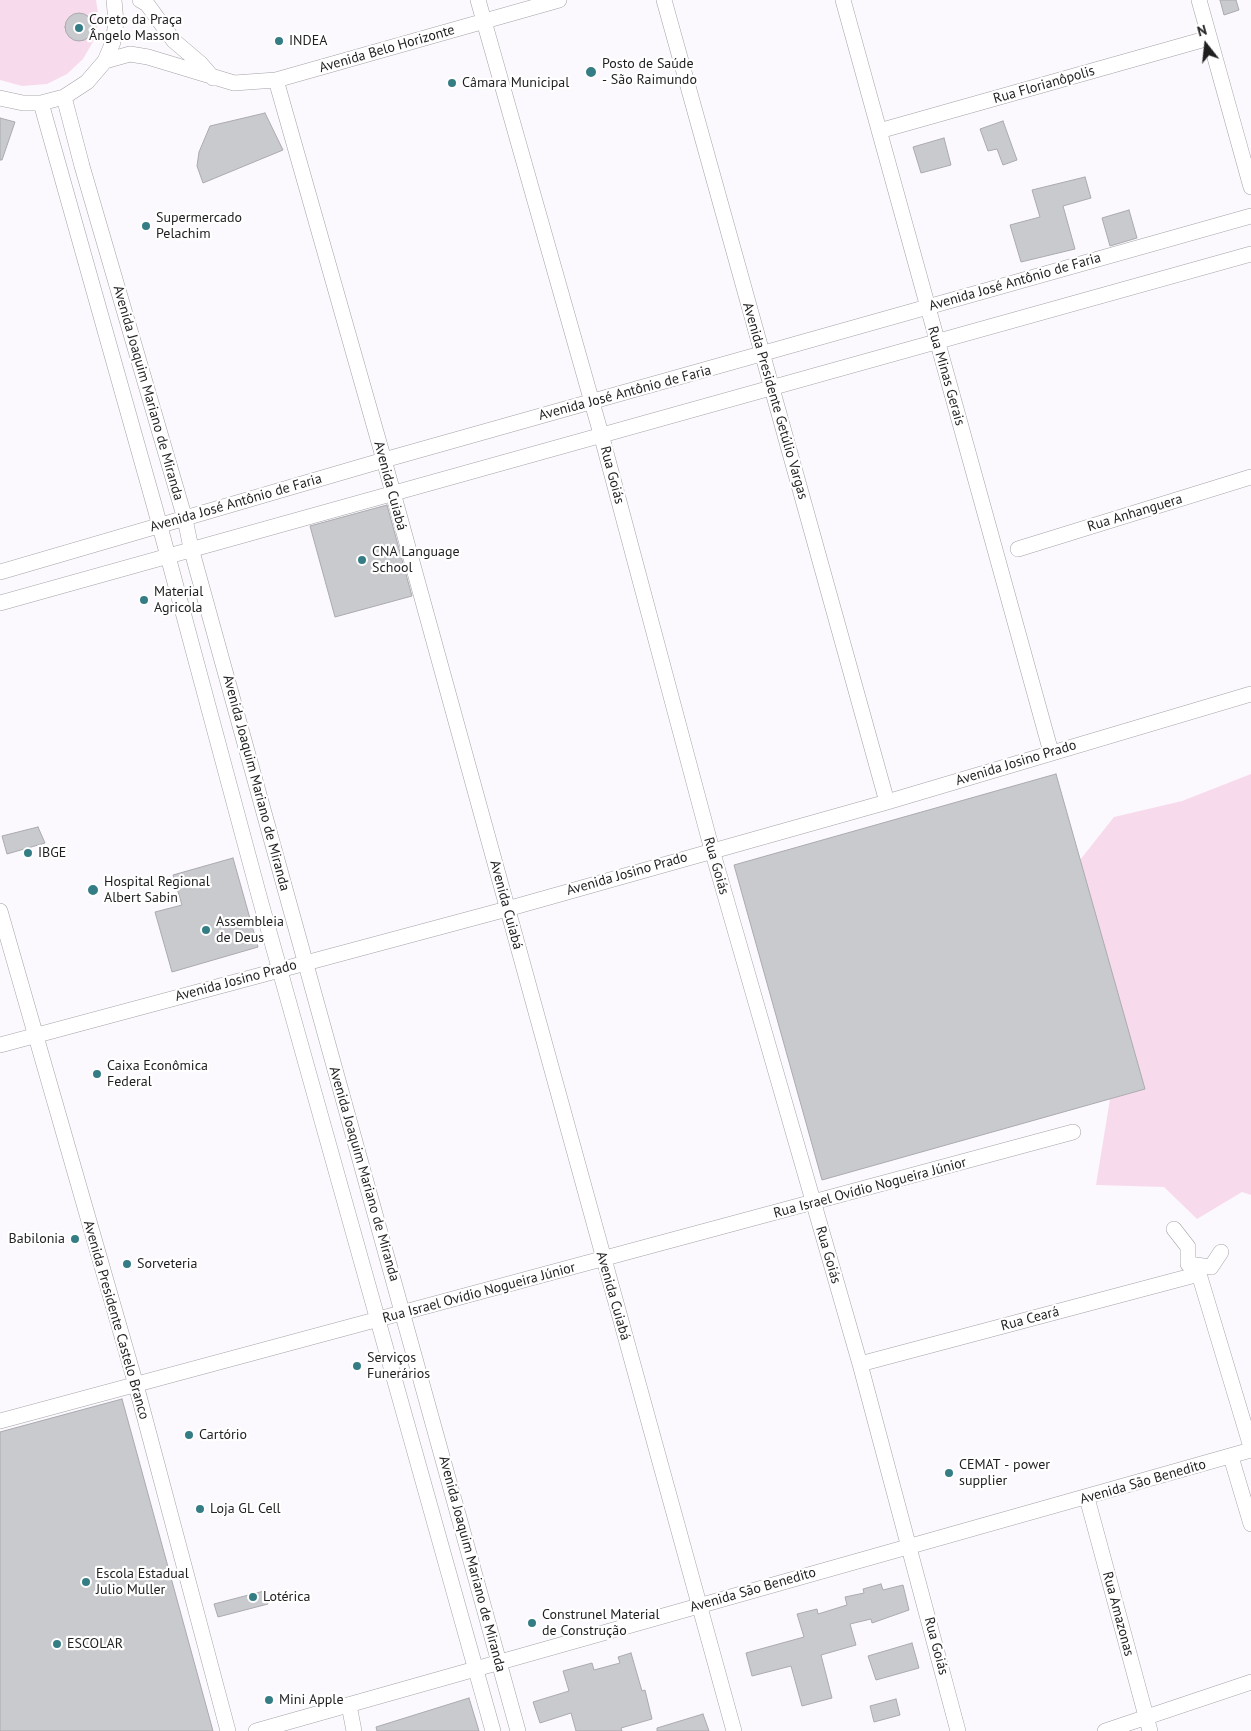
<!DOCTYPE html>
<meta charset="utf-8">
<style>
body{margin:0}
#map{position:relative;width:1251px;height:1731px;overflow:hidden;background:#fbf9fe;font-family:"PT Sans",sans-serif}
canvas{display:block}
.north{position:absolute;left:1181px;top:20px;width:50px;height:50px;-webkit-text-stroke:4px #fff;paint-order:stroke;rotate:344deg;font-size:14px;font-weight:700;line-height:20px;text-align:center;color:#1f1f20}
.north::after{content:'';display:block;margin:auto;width:18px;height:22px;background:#1f1f20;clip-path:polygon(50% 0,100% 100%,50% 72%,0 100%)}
</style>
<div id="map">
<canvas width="1251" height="1731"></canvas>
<div class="north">N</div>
</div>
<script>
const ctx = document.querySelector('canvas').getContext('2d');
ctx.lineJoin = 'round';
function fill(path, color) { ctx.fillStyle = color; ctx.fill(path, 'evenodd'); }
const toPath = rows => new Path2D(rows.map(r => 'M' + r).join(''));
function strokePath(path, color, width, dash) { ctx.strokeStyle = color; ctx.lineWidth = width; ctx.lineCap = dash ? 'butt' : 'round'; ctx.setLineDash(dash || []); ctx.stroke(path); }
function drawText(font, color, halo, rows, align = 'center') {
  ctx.font = font + ' "PT Sans",sans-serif'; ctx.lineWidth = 4.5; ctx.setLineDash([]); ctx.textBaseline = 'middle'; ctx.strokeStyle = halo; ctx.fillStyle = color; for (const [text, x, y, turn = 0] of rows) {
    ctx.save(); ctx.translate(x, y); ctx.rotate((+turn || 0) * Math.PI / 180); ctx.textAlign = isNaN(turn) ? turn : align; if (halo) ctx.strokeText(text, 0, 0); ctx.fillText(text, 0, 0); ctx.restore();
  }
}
const green = toPath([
 [0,0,96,0,99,19,94,40,83,59,67,74,47,84,22,86,0,80],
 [1251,774,1251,1195,1242,1192,1197,1219,1164,1187,1096,1185,1110,1099,1145,1089,1080,860,1114,817,1182,801]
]);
const building = toPath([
 [1220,0,1236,0,1239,10,1224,15,1220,0],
 '65 27a14 14 0 1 1 28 0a14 14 0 1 1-28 0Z',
 [265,113,283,150,203,183,197,166,199,152,210,126,265,113],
 [0,118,15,122,2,160,0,160,0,118],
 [1003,121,1017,160,1003,165,997,149,988,151,980,129,1003,121],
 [944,138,951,165,921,173,913,147,944,138],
 [1085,177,1091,198,1063,206,1075,249,1021,262,1010,225,1040,217,1032,190,1085,177],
 [1129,210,1137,238,1110,246,1102,218,1129,210],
 [387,505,412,596,335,617,310,526,387,505],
 [1056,774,1145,1089,822,1180,734,865,1056,774],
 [38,827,45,843,7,854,2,836,38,827],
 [233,858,258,947,172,972,155,912,182,905,173,875,233,858],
 [122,1399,213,1731,0,1731,0,1432,122,1399],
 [881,1584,883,1590,903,1585,909,1610,872,1623,871,1619,850,1624,856,1645,821,1655,832,1698,802,1706,791,1666,752,1676,746,1653,804,1637,797,1614,817,1609,818,1614,847,1605,845,1597,864,1593,863,1589,881,1584],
 [264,1591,268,1604,218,1617,214,1604,264,1591],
 [912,1643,919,1668,876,1680,868,1656,912,1643],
 [631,1653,642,1691,645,1690,652,1719,621,1728,622,1731,576,1731,571,1713,540,1723,533,1702,569,1691,563,1671,592,1663,594,1670,620,1663,618,1657,631,1653],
 [469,1698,479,1731,377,1731,376,1727,469,1698],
 [896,1699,900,1715,874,1722,870,1706,896,1699],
 [703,1714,709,1731,657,1731,657,1728,703,1714]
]);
const minor = toPath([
 [140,0,147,4,174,41,200,63,213,78],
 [478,0,601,434,712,850,860,1364,958,1731],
 [664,0,887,802],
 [843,0,1051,752],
 [1199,0,1251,187],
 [105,61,130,54,148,57,234,83,276,80,559,0],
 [276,80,384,460,734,1731],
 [64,97,82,166,185,519,191,548,266,820,518,1731],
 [0,98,23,103,41,103,64,97,87,82,105,61,113,42,116,22,114,0],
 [41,103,155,508,261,903,493,1731],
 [879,131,1209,38],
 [1018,549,1251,477],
 [0,572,384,460,1251,216],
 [0,603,1251,254],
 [0,911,136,1385,228,1731],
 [0,1045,507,909,887,802,1251,694],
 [1174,1229,1188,1247,1188,1264,1199,1274,1251,1447],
 [1188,1264,1211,1267,1221,1252],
 [860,1364,1199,1274],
 [0,1421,1073,1132],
 [1231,1457,1251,1524],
 [1087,1498,1150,1731],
 [349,1705,354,1731],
 [256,1731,1251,1450],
 [1105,1731,1251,1682]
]);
const markers = [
 [79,28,5,"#357d85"],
 [279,41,5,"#357d85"],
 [591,72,6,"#357d85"],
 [452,83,5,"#357d85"],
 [146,226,5,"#357d85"],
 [362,560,5,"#357d85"],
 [144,600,5,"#357d85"],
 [28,853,5,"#357d85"],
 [93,890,6,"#357d85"],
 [206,930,5,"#357d85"],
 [97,1074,5,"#357d85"],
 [75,1239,5,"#357d85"],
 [127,1264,5,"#357d85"],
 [357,1366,5,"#357d85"],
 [189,1435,5,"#357d85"],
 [949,1473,5,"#357d85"],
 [200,1509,5,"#357d85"],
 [86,1582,5,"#357d85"],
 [253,1597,5,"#357d85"],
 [532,1623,5,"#357d85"],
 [57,1644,5,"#357d85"],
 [269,1700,5,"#357d85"]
];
const poiNames = [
 ["Coreto da Praça",89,20],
 ["Ângelo Masson",89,36],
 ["INDEA",289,41],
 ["Posto de Saúde",602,64],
 ["- São Raimundo",602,80],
 ["Câmara Municipal",462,83],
 ["Supermercado",156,218],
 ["Pelachim",156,234],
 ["CNA Language",372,552],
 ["School",372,568],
 ["Material",154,592],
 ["Agricola",154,608],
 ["IBGE",38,853],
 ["Hospital Regional",104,882],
 ["Albert Sabin",104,898],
 ["Assembleia",216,922],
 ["de Deus",216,938],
 ["Caixa Econômica",107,1066],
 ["Federal",107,1082],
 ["Babilonia",65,1239,"right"],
 ["Sorveteria",137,1264],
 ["Serviços",367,1358],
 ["Funerários",367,1374],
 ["Cartório",199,1435],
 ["CEMAT - power",959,1465],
 ["supplier",959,1481],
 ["Loja GL Cell",210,1509],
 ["Escola Estadual",96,1574],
 ["Julio Muller",96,1590],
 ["Lotérica",263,1597],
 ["Construnel Material",542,1615],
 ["de Construção",542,1631],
 ["ESCOLAR",67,1644],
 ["Mini Apple",279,1700]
];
const streetNames = [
 ["Avenida Belo Horizonte",387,49,-16],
 ["Rua Florianôpolis",1044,85,-16],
 ["Avenida José Antônio de Faria",1015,282,-16],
 ["Rua Minas Gerais",946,376,74],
 ["Avenida Joaquim Mariano de Miranda",148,393,74],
 ["Avenida José Antônio de Faria",625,393,-15],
 ["Avenida Presidente Getúlio Vargas",775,401,74],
 ["Rua Goiás",612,475,75],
 ["Avenida Cuiabá",390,486,75],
 ["Avenida José Antônio de Faria",236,503,-16],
 ["Rua Anhanguera",1135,513,-17],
 ["Avenida Josino Prado",1016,763,-17],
 ["Avenida Joaquim Mariano de Miranda",256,783,75],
 ["Rua Goiás",716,866,74],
 ["Avenida Josino Prado",627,874,-16],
 ["Avenida Cuiabá",506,905,75],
 ["Avenida Josino Prado",236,981,-15],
 ["Avenida Joaquim Mariano de Miranda",364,1174,74],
 ["Rua Israel Ovídio Nogueira Júnior",870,1188,-15],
 ["Rua Goiás",828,1255,74],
 ["Rua Israel Ovídio Nogueira Júnior",479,1293,-15],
 ["Avenida Cuiabá",613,1296,74],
 ["Rua Ceará",1030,1319,-15],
 ["Avenida Presidente Castelo Branco",116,1320,74],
 ["Avenida São Benedito",1143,1482,-16],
 ["Avenida Joaquim Mariano de Miranda",472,1564,75],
 ["Avenida São Benedito",753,1590,-16],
 ["Rua Amazonas",1118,1614,75],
 ["Rua Goiás",936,1646,75]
];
fill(green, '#f8daed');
fill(building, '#c9cace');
strokePath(building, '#aaaaaf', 1);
strokePath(minor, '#a4a2a7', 16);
strokePath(minor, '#fff', 15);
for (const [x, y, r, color] of markers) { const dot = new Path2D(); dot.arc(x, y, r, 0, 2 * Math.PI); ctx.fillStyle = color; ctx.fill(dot); strokePath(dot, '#fff', 2); }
drawText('14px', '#1f1f20', '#fff', poiNames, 'left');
drawText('14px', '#1f1f20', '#fff', streetNames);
</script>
